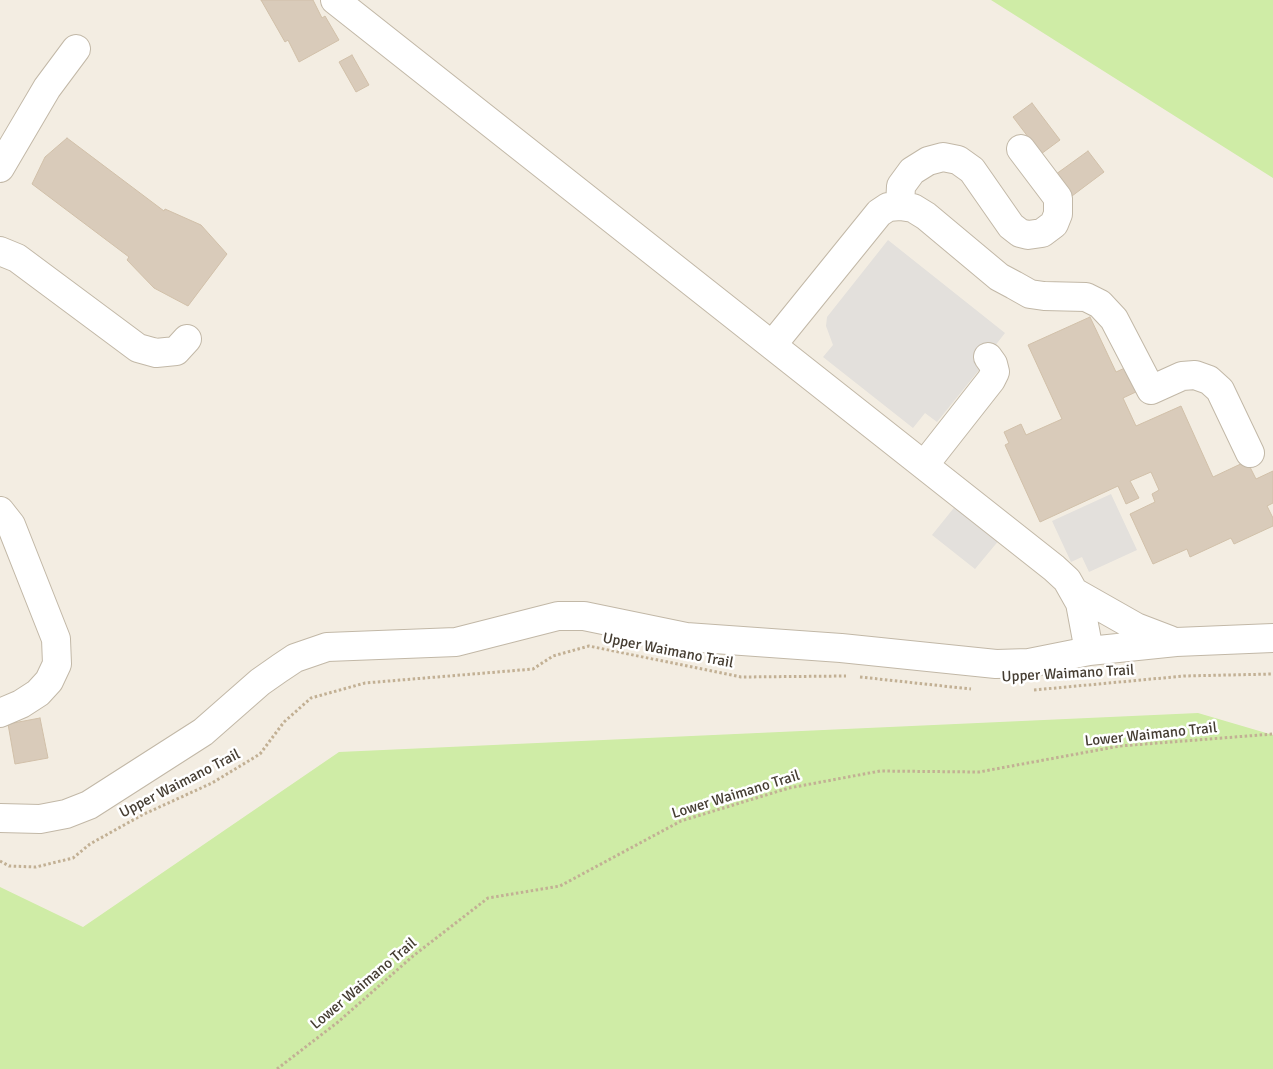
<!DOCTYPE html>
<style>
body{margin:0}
canvas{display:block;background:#f3ede2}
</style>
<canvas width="1273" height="1069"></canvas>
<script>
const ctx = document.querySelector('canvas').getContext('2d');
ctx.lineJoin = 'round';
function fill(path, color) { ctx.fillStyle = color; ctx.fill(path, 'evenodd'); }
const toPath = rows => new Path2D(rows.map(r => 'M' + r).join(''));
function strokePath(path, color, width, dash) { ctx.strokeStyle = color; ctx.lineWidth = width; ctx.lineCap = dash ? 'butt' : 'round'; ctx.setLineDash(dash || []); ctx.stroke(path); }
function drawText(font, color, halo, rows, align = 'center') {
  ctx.font = font + ' Signika,sans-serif'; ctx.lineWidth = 5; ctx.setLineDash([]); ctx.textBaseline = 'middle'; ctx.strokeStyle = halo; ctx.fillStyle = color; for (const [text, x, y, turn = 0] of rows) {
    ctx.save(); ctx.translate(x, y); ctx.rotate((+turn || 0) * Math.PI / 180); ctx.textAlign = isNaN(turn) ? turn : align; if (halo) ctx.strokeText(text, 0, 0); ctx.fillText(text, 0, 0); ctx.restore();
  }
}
const green = toPath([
 [991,0,1273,0,1273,178],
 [1198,713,1273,735,1273,1069,0,1069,0,887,83,927,339,752]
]);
const parking = toPath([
 [888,240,1005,333,994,347,996,349,937,422,925,413,913,428,823,357,833,345,826,326,827,317],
 [1111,494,1137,550,1089,572,1082,557,1071,562,1052,521],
 [957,504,1000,539,975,569,932,535]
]);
const building = toPath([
 [261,0,313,0,322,18,325,16,339,40,299,62,288,40,285,42,261,0],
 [352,55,369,85,356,92,339,62,352,55],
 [1032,103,1060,140,1041,154,1013,117,1032,103],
 [67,138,164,211,165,209,201,225,227,254,188,306,154,288,127,260,129,257,32,184,45,157,67,138],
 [1088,151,1104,172,1068,199,1052,177,1088,151],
 [1090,317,1116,372,1127,367,1138,391,1123,398,1136,426,1181,406,1213,477,1247,461,1256,479,1273,471,1273,503,1267,506,1273,518,1273,526,1234,544,1231,538,1190,557,1187,549,1153,564,1130,514,1155,502,1152,494,1159,490,1151,472,1130,481,1139,498,1126,504,1118,486,1040,522,1005,445,1009,443,1004,432,1021,424,1026,435,1062,419,1028,345,1090,317],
 [40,718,48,758,15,764,8,724,40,718]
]);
const path = toPath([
 [860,677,971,689],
 [1034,690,1184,676,1273,674],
 [0,861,9,866,36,867,73,858,90,844,142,815,212,783,260,754,284,722,311,698,365,683,533,669,553,656,589,646,741,677,846,676],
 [277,1069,338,1022,413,956,488,898,560,886,681,821,789,788,880,771,979,772,1120,746,1273,734]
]);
const minor = toPath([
 [335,0,1054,568,1067,580,1080,603,1089,651],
 [0,168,47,88,76,49],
 [900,206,901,186,912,171,928,161,943,157,958,160,972,170,1011,226,1020,233,1028,235,1042,233,1054,224,1058,214,1058,198,1021,149],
 [0,251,17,258,138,348,156,353,176,351,187,339],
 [773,344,879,213,888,207,900,206,913,208,926,216,999,277,1014,285,1030,294,1044,296,1086,297,1100,304,1114,319,1151,390,1182,376,1195,375,1209,380,1220,390,1250,453],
 [925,464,991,380,995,372,993,364,988,357],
 [0,511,11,525,56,639,57,664,49,681,38,693,21,704,0,713],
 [1076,593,1136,627,1170,640],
 [0,818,40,819,66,814,89,805,203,732,260,682,280,668,295,658,327,647,456,642,558,616,584,616,686,637,841,648,996,664,1029,663,1089,651,1176,642,1273,638]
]);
const streetNames = [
 ["Upper Waimano Trail",668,651,11],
 ["Upper Waimano Trail",1068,674,-3],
 ["Lower Waimano Trail",1151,735,-6],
 ["Upper Waimano Trail",180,784,-27],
 ["Lower Waimano Trail",736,795,-17],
 ["Lower Waimano Trail",364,984,-40]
];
fill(green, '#cfeca6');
fill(parking, '#e3e0dc');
fill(building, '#d9cbba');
strokePath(building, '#d1c0a9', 1);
strokePath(minor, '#c2b8a7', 30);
strokePath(path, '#c2b094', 3, [2.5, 2.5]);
strokePath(minor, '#fff', 28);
drawText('15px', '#453d32', '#fff', streetNames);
</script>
